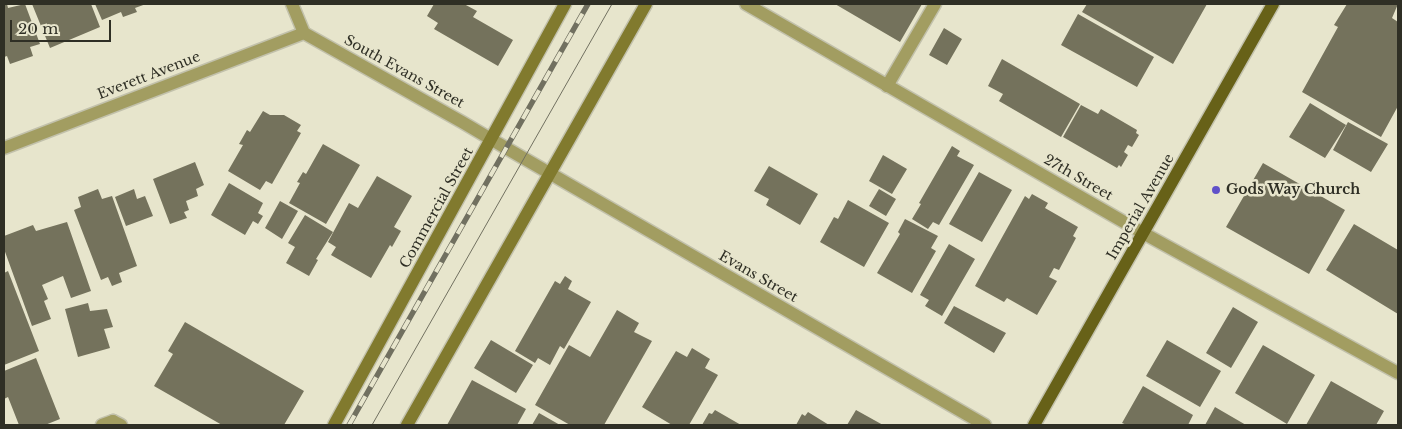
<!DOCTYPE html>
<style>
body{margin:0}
#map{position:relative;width:1402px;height:429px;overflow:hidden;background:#e7e5cc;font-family:"Libre Baskerville",serif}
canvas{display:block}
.frame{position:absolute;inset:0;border:5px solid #2f2f25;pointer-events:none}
.scale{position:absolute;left:10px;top:20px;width:101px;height:22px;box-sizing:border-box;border:2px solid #2f2f25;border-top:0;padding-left:6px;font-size:15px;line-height:18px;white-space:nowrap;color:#2f2f25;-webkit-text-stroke:4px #e7e5cc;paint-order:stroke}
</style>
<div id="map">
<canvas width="1402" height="429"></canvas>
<div class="frame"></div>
<div class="scale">20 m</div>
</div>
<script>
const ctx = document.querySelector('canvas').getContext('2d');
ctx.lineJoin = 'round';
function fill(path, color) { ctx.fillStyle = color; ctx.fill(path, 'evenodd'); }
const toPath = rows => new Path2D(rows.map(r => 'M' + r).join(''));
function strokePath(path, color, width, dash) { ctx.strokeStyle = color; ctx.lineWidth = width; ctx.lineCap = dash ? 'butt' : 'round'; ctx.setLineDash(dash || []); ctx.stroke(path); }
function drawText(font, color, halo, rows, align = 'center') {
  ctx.font = font + ' "Libre Baskerville",serif'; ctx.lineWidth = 5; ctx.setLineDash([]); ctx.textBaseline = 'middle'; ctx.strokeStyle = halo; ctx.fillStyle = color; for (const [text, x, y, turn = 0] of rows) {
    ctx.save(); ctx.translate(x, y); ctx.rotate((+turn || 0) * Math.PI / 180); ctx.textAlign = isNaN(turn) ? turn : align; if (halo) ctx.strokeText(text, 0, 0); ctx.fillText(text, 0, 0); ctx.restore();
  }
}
const building = toPath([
 [4,4,7,4,8,8,25,4,40,44,30,47,33,56,10,64,7,56,4,57],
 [32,4,91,4,100,27,50,48],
 [95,4,146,4,135,8,137,12,123,17,121,12,102,20],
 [434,4,464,4,477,11,473,17,513,40,498,66,434,29,438,23,427,16],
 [835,4,922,4,900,42],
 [1087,4,1207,4,1173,64,1082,12],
 [1347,4,1398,4,1392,18,1398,22,1398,106,1381,137,1302,92,1338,27,1334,25],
 [1078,14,1154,57,1137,87,1061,45],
 [944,28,962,39,947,65,929,55],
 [1002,59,1080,104,1061,137,999,101,1003,94,988,86],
 [1310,103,1346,125,1325,158,1289,137],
 [1081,105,1098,114,1101,109,1137,130,1136,133,1139,135,1132,147,1128,145,1124,152,1128,155,1121,167,1119,165,1117,168,1063,137],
 [263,111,270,115,284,115,301,125,297,131,301,133,272,184,266,181,260,190,228,171,243,145,239,144,247,130,250,132],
 [1348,122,1388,144,1371,172,1333,150],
 [323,144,360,165,326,224,289,203,300,183,297,182,303,172,306,174],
 [952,146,960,151,957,156,974,165,939,225,933,222,928,229,912,219,921,204,919,203],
 [883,155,907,169,892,194,869,181],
 [195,162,204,185,196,189,198,196,186,201,189,210,184,212,187,218,170,224,153,179],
 [1263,163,1345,210,1309,274,1226,227],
 [769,166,818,194,800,225,766,205,769,199,754,191],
 [979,172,1012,190,982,242,949,224],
 [377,176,412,196,394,227,401,231,392,247,390,245,371,278,331,255,336,247,328,242,349,203,358,208],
 [229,183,263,203,258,213,263,216,258,224,253,221,245,235,211,215],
 [98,189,102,199,112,196,137,266,119,273,122,282,112,286,108,277,101,280,74,210,81,207,78,197],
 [134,189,137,199,145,196,153,216,126,226,115,197],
 [879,189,896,199,886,216,869,206],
 [1032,194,1048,203,1045,208,1078,227,1073,236,1076,238,1059,270,1054,268,1049,277,1057,281,1037,315,1007,298,1004,302,975,286,1025,196,1029,199],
 [848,200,889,223,864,267,820,242,834,217,838,219],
 [280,201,298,211,282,239,265,228],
 [305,215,333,232,316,259,318,260,309,276,286,263,295,247,288,243],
 [905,219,938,236,931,248,936,251,912,293,877,273,900,234,898,232],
 [67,222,91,291,71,298,63,276,42,285,48,299,44,301,51,319,32,326,4,249,4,236,33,225,36,231],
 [1354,224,1398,250,1398,314,1326,270],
 [949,244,975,259,942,316,925,306,929,300,920,295],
 [8,271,39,351,4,365,4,273],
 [565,276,572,281,568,289,591,302,564,349,560,346,550,365,538,358,535,363,515,351,555,281,560,284],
 [88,303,90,311,107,309,113,327,104,329,110,348,78,357,65,309],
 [954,306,1006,333,994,353,944,323],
 [1233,307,1258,322,1231,368,1206,353],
 [617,310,639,323,634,332,652,341,604,425,570,425,535,405,569,345,590,357],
 [185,322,304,391,284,425,222,425,154,386,173,354,168,351],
 [491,340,533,365,516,393,474,368],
 [1167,340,1221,371,1200,407,1146,376],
 [1263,345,1315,375,1287,424,1235,393],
 [692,348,710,359,705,368,718,375,689,425,672,425,642,407,676,351,687,357],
 [36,358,60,419,45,425,19,425,8,397,4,399,4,371],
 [472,380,526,409,517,425,447,425],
 [1331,381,1384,411,1376,425,1306,425],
 [1143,386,1193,415,1188,425,1127,425,1122,423],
 [1215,407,1246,425,1205,425],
 [715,410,741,425,702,425,709,413,712,414],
 [856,410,883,425,847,425],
 [808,412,829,425,796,425,802,414,805,416],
 [539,413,560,425,532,425]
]);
const service = toPath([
 [887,86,935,4],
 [102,425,113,421]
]);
const minor = toPath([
 [292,4,304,33,462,122,506,148,985,425],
 [746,4,1143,233,1398,373],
 [4,148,304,33],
 [113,421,121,425]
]);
const secondary = toPath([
 [334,425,565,4],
 [407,425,646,4]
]);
const primary = toPath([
 [1034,425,1273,4]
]);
const tram = toPath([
 [372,425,612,4]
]);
const rail = toPath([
 [349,425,588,4]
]);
const markers = [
 [1216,190,5,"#6051c9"]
];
const streetNames = [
 ["South Evans Street",404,72,29],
 ["Everett Avenue",149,76,-21],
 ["27th Street",1078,178,30],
 ["Imperial Avenue",1141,207,-60],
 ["Commercial Street",437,208,-61],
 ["Evans Street",758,277,30]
];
const poiNames = [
 ["Gods Way Church",1226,190]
];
fill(building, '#74725c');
strokePath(service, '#c2c1ab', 15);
strokePath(minor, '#c2c1ab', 15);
strokePath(secondary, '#c2c1ab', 15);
strokePath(primary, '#c2c1ab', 15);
strokePath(service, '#a29d61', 12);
strokePath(minor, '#a29d61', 12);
strokePath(secondary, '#817a2e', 12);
strokePath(primary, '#676118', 12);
strokePath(tram, '#717060', 1);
strokePath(rail, '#717060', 5.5);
strokePath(rail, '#e7e5cc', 4, [11]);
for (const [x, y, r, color] of markers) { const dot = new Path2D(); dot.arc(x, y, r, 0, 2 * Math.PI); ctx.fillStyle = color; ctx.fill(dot); strokePath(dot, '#e7e5cc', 2); }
drawText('14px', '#2f2f25', '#e7e5cc', streetNames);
drawText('bold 14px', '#2f2f25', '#e7e5cc', poiNames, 'left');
</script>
